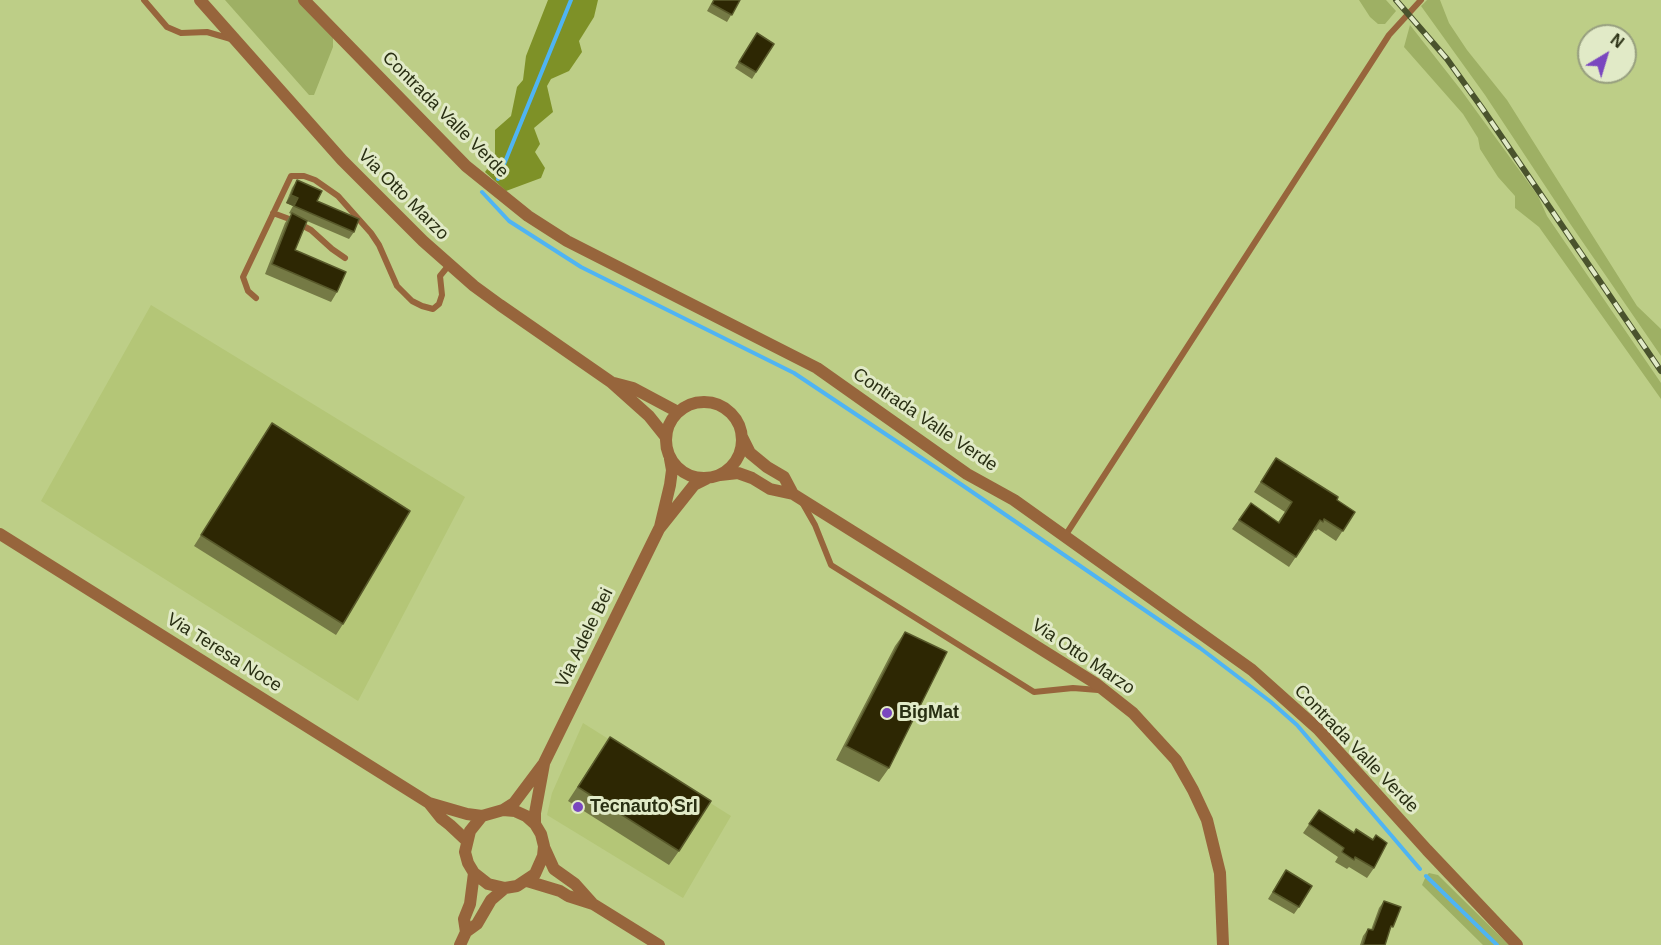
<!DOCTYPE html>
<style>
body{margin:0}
#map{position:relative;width:1661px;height:945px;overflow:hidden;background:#bdce87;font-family:Arial,sans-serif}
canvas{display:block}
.north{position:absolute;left:1577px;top:24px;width:60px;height:60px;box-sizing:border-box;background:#e1eac7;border:2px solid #979f7f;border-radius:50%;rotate:38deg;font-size:16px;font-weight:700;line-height:24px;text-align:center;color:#292f13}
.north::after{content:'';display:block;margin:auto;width:21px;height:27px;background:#7a47bf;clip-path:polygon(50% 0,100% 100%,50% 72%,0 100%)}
</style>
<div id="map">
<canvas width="1661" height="945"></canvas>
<div class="north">N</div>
</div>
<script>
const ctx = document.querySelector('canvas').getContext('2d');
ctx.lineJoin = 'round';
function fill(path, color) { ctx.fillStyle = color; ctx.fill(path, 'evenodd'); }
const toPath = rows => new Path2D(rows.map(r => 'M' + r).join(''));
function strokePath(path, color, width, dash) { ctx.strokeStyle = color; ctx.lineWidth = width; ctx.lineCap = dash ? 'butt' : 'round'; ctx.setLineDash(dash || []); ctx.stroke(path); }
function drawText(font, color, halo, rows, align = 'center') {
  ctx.font = font + ' Arial,sans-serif'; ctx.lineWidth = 6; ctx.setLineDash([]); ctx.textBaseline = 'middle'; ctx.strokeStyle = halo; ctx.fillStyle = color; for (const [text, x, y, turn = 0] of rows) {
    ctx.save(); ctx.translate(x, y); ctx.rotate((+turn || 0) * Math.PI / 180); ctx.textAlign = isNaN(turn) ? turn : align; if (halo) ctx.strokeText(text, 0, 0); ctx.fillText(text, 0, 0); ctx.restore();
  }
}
const built = toPath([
 [151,305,465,497,358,701,41,501],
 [583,723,731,816,683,898,547,815,552,793]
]);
const green = toPath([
 [225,0,299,0,333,33,333,47,314,95,309,95],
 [1359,0,1386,0,1396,11,1385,24,1378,24,1370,17],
 [1427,0,1440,0,1449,23,1467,50,1507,100,1637,306,1661,329,1661,356,1571,225,1485,95,1421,6],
 [1410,25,1461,90,1538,196,1547,216,1661,383,1661,399,1539,227,1515,208,1515,196,1498,177,1480,149,1478,138,1463,114,1404,47],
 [1429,873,1438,875,1509,945,1483,945,1422,885,1426,876]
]);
const forest = toPath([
 [548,0,598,0,594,17,579,41,582,52,569,71,551,79,547,86,553,112,534,128,540,144,535,152,545,168,541,178,506,191,485,172,495,158,495,130,511,116,517,87,523,80,526,56]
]);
const stream = toPath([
 [498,179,571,0],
 [482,192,509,221,581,267,794,373,962,485,1200,648,1271,702,1297,725,1420,869],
 [1426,876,1497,945]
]);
const lane = toPath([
 [144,0,167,27,181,33,207,32,231,39],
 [273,213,292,220,311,230,332,249,345,258],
 [256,298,248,291,243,277,291,176,304,176,315,180,338,196,371,233,379,245,397,286,412,301,422,306,433,309,439,304,442,295,440,276,449,265],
 [803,504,815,525,831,565,1034,692,1073,688,1098,690],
 [1065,536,1389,35,1421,0]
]);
const street = toPath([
 [200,0,342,160,423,241,474,286,500,305,611,382,649,416,665,436],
 [304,0,466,166,528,216,567,241,817,368,967,474,1014,500,1252,670,1318,729,1427,850,1517,945],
 [614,383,633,388,678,412],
 '666 440a38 38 0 1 1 76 0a38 38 0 1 1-76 0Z',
 [742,437,750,453,767,467,784,477,793,494],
 [720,475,738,473,752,478,770,489,793,494,1095,683,1133,713,1176,760,1193,790,1207,820,1220,873,1223,945],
 [660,527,670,485,672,470,670,459],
 [0,534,429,803,467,814,482,816],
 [429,803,441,818,450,825,466,840],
 [503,810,515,811,526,816,535,824,541,834,544,846,543,856,535,874,517,886,505,888,488,884,474,873,468,863,465,852,470,831,482,816,503,810,514,803,544,763,659,529,694,485,708,478],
 [535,824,535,813,544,764],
 [544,847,554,869,575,884,592,903],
 [527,881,560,891,568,896,593,904,659,945],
 [466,932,464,919,470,904,474,873],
 [460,945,466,932,477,924,491,900,505,888]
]);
const rail = toPath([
 [1396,0,1447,59,1482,108,1661,371]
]);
const wall = toPath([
 [713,0,740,0,727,22,707,11],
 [757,33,774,44,752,79,735,68],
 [297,180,317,201,354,232,349,239,307,221,295,250,337,292,331,302,265,274,285,223,291,214,289,213,293,206,286,203,292,188],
 [272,423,343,624,336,635,194,546],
 [1276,458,1355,512,1336,541,1318,529,1316,531,1314,530,1289,567,1232,529,1251,503,1278,522,1285,512,1254,492],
 [905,632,889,768,879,782,836,760,895,646],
 [610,737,679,851,669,865,568,801],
 [1319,810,1374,868,1367,878,1349,867,1347,869,1335,862,1338,857,1303,833],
 [1286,870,1299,907,1294,914,1268,899],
 [1384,901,1388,934,1385,945,1360,945,1363,936,1368,929,1371,930,1379,908]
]);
const shadedWall = toPath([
 [291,195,298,198,293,206,286,203]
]);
const building = toPath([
 [714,0,740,0,732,15,712,4,714,0],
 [757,33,774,44,756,72,739,62,757,33],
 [297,180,322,191,317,201,359,219,354,232,294,206,298,198,291,195,297,180],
 [292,213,307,221,295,250,346,272,337,292,272,264,292,213],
 [272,423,410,511,343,624,201,535,272,423],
 [1276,458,1338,497,1337,500,1355,512,1343,531,1324,519,1323,522,1320,520,1296,557,1239,520,1251,503,1279,523,1292,502,1261,482,1276,458],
 [905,632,947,652,889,768,846,746,905,632],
 [610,737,711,801,679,851,578,787,610,737],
 [1319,810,1354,833,1356,829,1373,840,1376,835,1387,843,1374,868,1355,857,1354,860,1342,852,1344,848,1309,824,1319,810],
 [1286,870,1312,886,1299,907,1273,892,1286,870],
 [1384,901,1401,907,1393,927,1391,926,1385,945,1363,945,1368,929,1373,930,1384,901]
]);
const markers = [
 [887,713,6,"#7a47bf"],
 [578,807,6,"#7a47bf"]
];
const streetNames = [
 ["Contrada Valle Verde",445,115,45],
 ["Via Otto Marzo",403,195,45],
 ["Contrada Valle Verde",925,420,34],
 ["Via Adele Bei",585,638,-64],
 ["Via Teresa Noce",224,653,32],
 ["Via Otto Marzo",1083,657,34],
 ["Contrada Valle Verde",1356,749,46]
];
const poiNames = [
 ["BigMat",899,713],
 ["Tecnauto Srl",590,807]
];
fill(built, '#b4c677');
fill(green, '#9eb064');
fill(forest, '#7e9127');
strokePath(stream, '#4fb4f3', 4);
strokePath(lane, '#97653c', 6);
strokePath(street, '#97653c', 12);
strokePath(rail, '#4a532d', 6);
strokePath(rail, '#e1eac7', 4, [11]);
fill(wall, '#757a45');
fill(shadedWall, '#58592b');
fill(building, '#2d2703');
strokePath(building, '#58592b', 1.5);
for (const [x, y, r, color] of markers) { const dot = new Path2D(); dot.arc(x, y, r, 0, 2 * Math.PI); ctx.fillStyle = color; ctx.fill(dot); strokePath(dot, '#e1eac7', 2); }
drawText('18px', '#292f13', '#e1eac7', streetNames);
drawText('bold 18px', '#292f13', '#e1eac7', poiNames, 'left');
</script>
